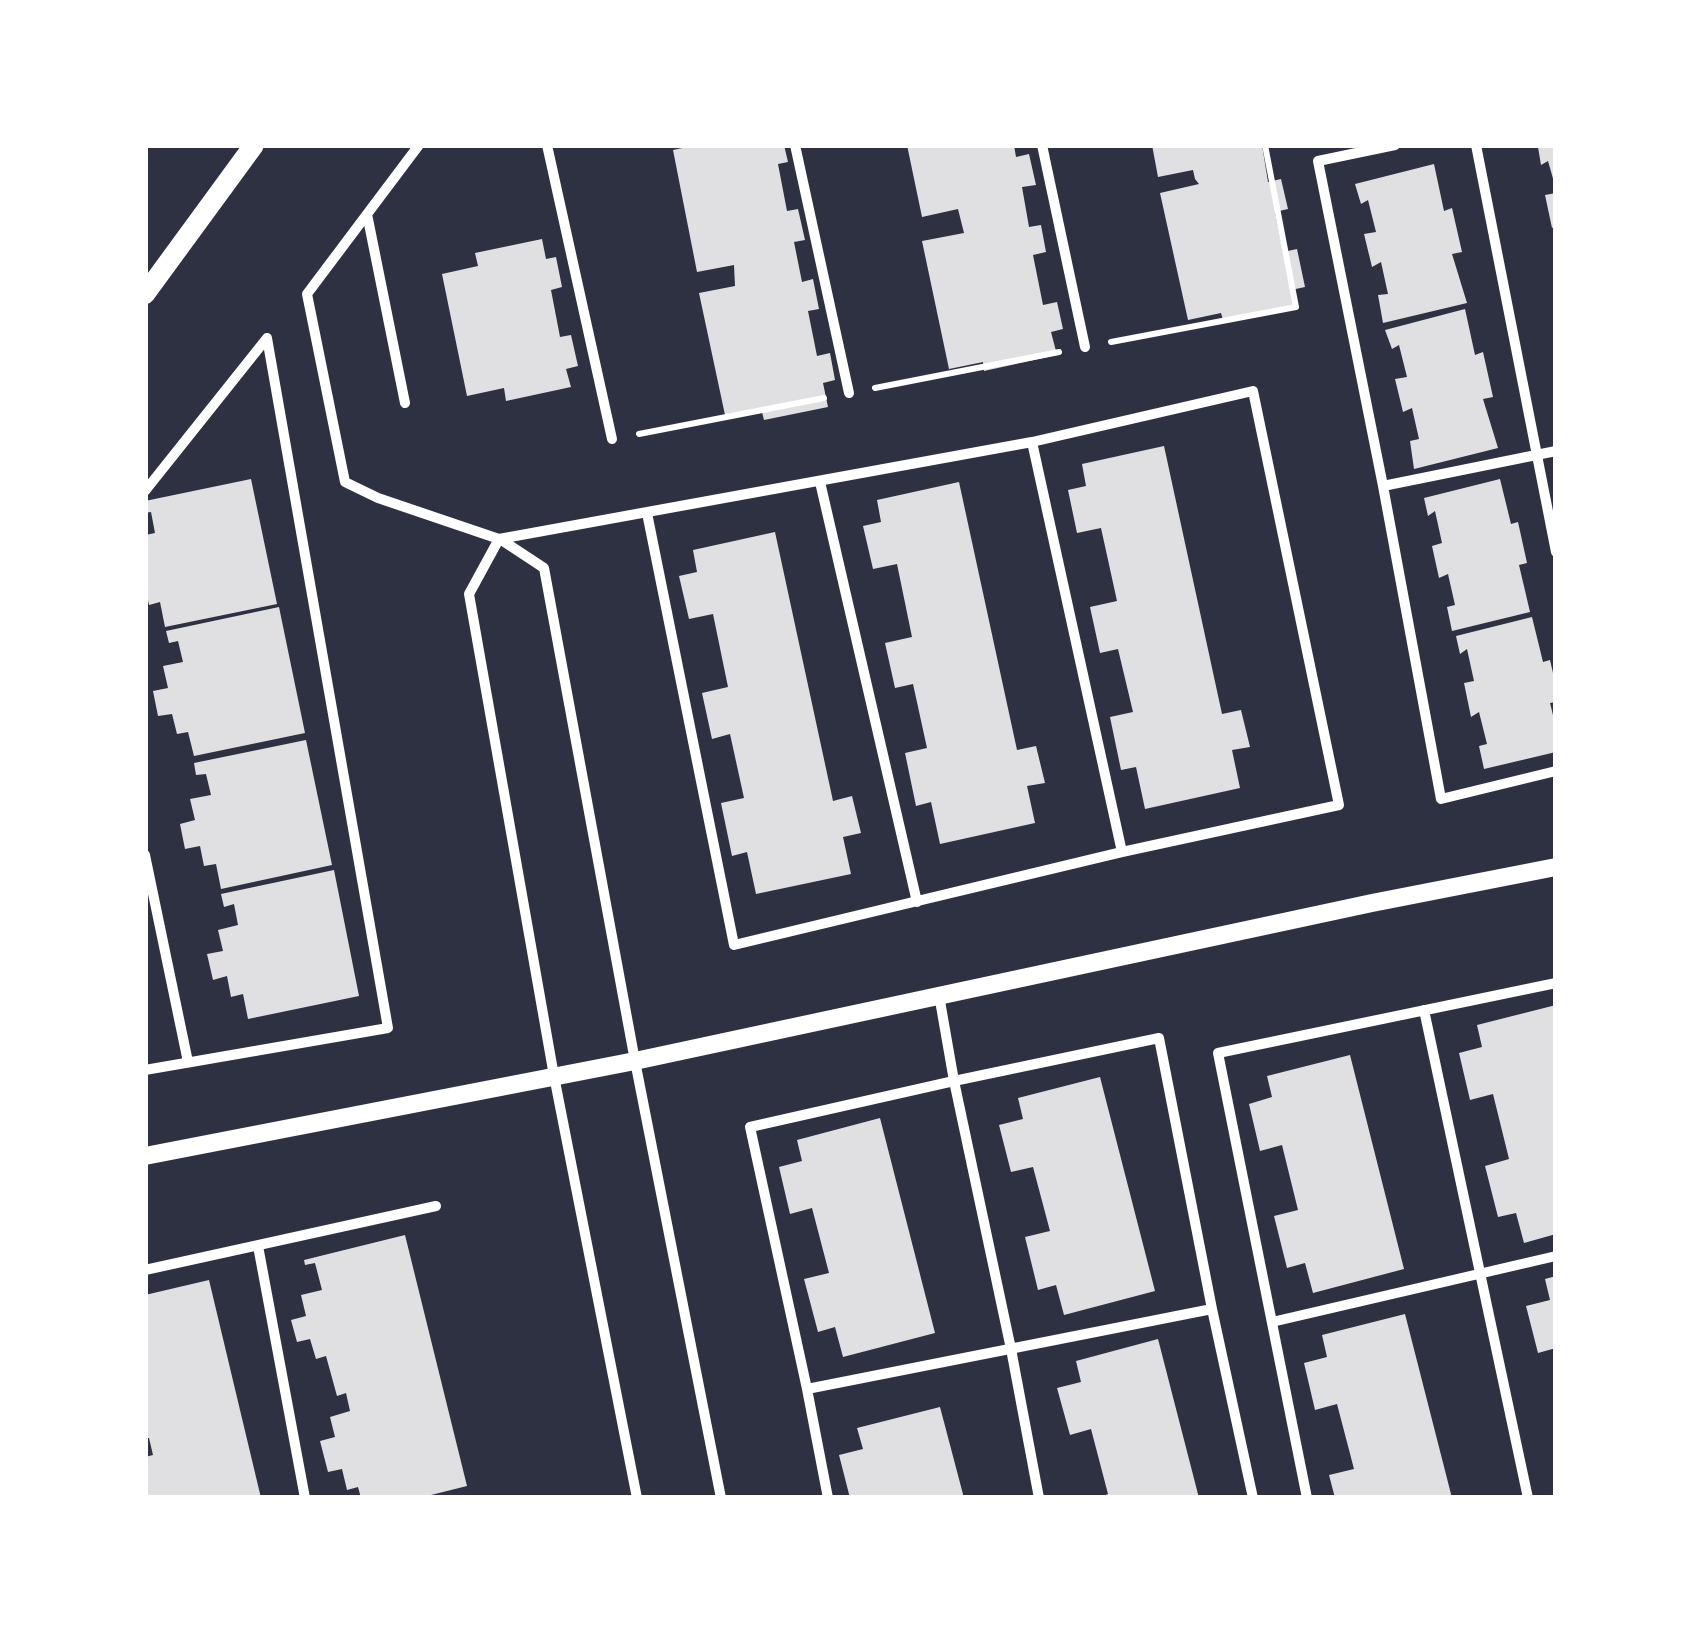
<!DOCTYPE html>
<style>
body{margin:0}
#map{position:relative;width:1701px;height:1643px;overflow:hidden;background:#2d3142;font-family:"Titillium Web",sans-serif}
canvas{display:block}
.frame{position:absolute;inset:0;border:148px solid #fff;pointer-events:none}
</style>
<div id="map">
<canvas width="1701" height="1643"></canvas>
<div class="frame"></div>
</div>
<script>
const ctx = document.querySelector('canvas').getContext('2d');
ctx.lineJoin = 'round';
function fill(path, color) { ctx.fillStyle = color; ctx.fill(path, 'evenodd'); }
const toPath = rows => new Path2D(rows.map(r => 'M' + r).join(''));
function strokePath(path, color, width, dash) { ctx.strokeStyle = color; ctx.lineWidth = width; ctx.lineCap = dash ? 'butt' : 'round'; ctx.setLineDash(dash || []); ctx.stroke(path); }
const building = toPath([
 [696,145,784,145,788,162,778,164,787,211,798,209,805,240,794,242,802,282,813,279,819,309,808,311,817,356,830,353,835,380,823,383,828,407,764,420,761,408,725,415,699,293,735,286,734,265,697,272,673,150],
 [907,145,1014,145,1016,157,1029,154,1036,185,1022,187,1029,227,1041,225,1046,252,1033,255,1043,305,1057,302,1063,329,1051,332,1057,355,984,371,983,362,949,369,922,241,964,233,958,209,922,217],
 [1152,145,1262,145,1268,182,1281,179,1288,209,1275,212,1283,252,1297,249,1305,287,1291,290,1296,307,1224,323,1221,313,1188,320,1160,193,1199,184,1195,179,1193,170,1158,177],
 [1548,145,1556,145,1556,189,1548,161,1541,165,1538,147],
 [1434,164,1444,211,1452,208,1462,252,1452,254,1467,303,1383,323,1378,295,1388,294,1381,262,1372,267,1364,234,1376,232,1368,200,1361,204,1355,184],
 [1556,193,1556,226,1552,228,1545,195],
 [542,239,546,259,556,257,562,287,551,290,560,337,571,335,578,366,566,369,571,387,506,401,504,388,467,396,442,274,478,266,475,253],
 [1465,309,1475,355,1483,352,1493,397,1483,399,1498,448,1414,469,1410,441,1419,439,1412,408,1403,412,1395,379,1407,377,1399,345,1392,349,1385,330],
 [1164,446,1222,714,1241,710,1250,747,1232,750,1240,788,1145,809,1136,767,1121,770,1110,717,1133,712,1118,649,1100,653,1090,607,1117,601,1101,528,1077,533,1068,490,1086,486,1082,464],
 [251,479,277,604,165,627,160,602,149,605,145,586,145,535,155,533,151,512,145,513,145,501],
 [1500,479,1511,524,1518,522,1527,563,1519,565,1530,612,1452,631,1447,607,1455,605,1448,574,1439,578,1432,546,1442,543,1435,511,1428,516,1424,498],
 [959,482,1017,750,1036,746,1045,783,1027,786,1035,823,940,844,931,802,916,806,905,753,927,748,913,684,895,688,885,643,912,637,897,564,873,569,863,526,881,522,877,500],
 [775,532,833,801,852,796,861,833,843,837,851,874,756,894,747,852,732,856,721,803,744,798,730,734,712,739,702,693,728,687,713,614,689,619,679,576,697,572,693,550],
 [279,607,305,733,194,756,188,732,177,734,172,714,158,716,153,691,168,688,163,666,183,662,178,641,169,643,166,631],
 [1532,617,1543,662,1550,660,1556,686,1556,702,1550,703,1556,727,1556,752,1484,769,1479,746,1487,744,1479,712,1471,717,1464,683,1474,681,1467,649,1460,654,1456,636],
 [306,740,332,865,221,889,216,864,204,866,200,846,185,849,180,824,195,820,190,799,211,795,206,774,196,775,194,763],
 [334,870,359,996,248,1019,243,994,231,997,227,976,213,980,207,954,223,951,218,930,238,925,234,904,224,907,221,894],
 [1556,1005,1556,1234,1524,1243,1516,1213,1498,1217,1485,1166,1509,1159,1493,1094,1470,1100,1459,1053,1482,1047,1477,1025],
 [1350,1055,1404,1269,1313,1293,1305,1263,1287,1268,1274,1216,1298,1210,1282,1145,1260,1151,1249,1104,1272,1097,1267,1076],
 [1100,1077,1155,1291,1064,1315,1056,1285,1038,1290,1025,1237,1050,1231,1033,1167,1011,1172,999,1125,1023,1119,1018,1098],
 [880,1118,935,1333,843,1357,835,1327,818,1332,804,1279,829,1273,812,1208,790,1214,779,1167,802,1161,797,1140],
 [405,1235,467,1486,419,1498,361,1498,358,1487,347,1490,342,1469,328,1472,320,1441,335,1437,330,1417,350,1411,346,1393,337,1396,326,1356,316,1359,310,1339,297,1342,291,1320,306,1316,301,1295,322,1290,315,1263,305,1265,304,1260],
 [1556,1276,1556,1348,1538,1353,1526,1306,1550,1300,1545,1279],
 [209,1280,261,1498,145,1498,145,1457,153,1455,149,1438,145,1438,145,1295],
 [1405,1314,1452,1498,1335,1498,1329,1475,1354,1469,1337,1404,1315,1410,1304,1363,1327,1357,1322,1335],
 [1158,1339,1199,1498,1099,1498,1108,1494,1091,1429,1070,1435,1057,1388,1081,1382,1076,1361],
 [940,1407,964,1498,850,1498,839,1455,863,1449,857,1428]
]);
const path = toPath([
 [1111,342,1296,307,1265,145],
 [875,388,1059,352],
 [639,434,824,398]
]);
const minor = toPath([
 [419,145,307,294,345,482,378,498,499,539,1032,442,1253,391,1339,805,1122,852,734,945,647,513],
 [547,145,612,439],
 [795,145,849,393],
 [1042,145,1085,347],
 [1395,145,1318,161,1383,486,1441,799,1556,771],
 [1476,145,1556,552],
 [367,214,405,403],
 [1032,442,1122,852],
 [820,482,917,902],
 [1383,486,1556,451],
 [145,491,267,338,388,1028,145,1070],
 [499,539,469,594,554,1076,637,1498],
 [500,539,544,568,635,1061,721,1498],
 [145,855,188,1062],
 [1424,1010,1528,1498],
 [258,1246,305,1498],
 [145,1270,436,1206],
 [1272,1322,1556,1256],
 [807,1389,750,1127,954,1081,939,995],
 [828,1498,807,1389,1212,1309],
 [1039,1498,1011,1349,954,1081,1159,1038,1212,1309,1253,1498],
 [1307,1498,1218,1053,1556,983]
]);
const tertiary = toPath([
 [145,1156,635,1061,1372,903,1556,867]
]);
const secondary = toPath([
 [145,294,254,145]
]);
fill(building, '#e0e0e3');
strokePath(path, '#fff', 6);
strokePath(minor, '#fff', 10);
strokePath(tertiary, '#fff', 18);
strokePath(secondary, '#fff', 20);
</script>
